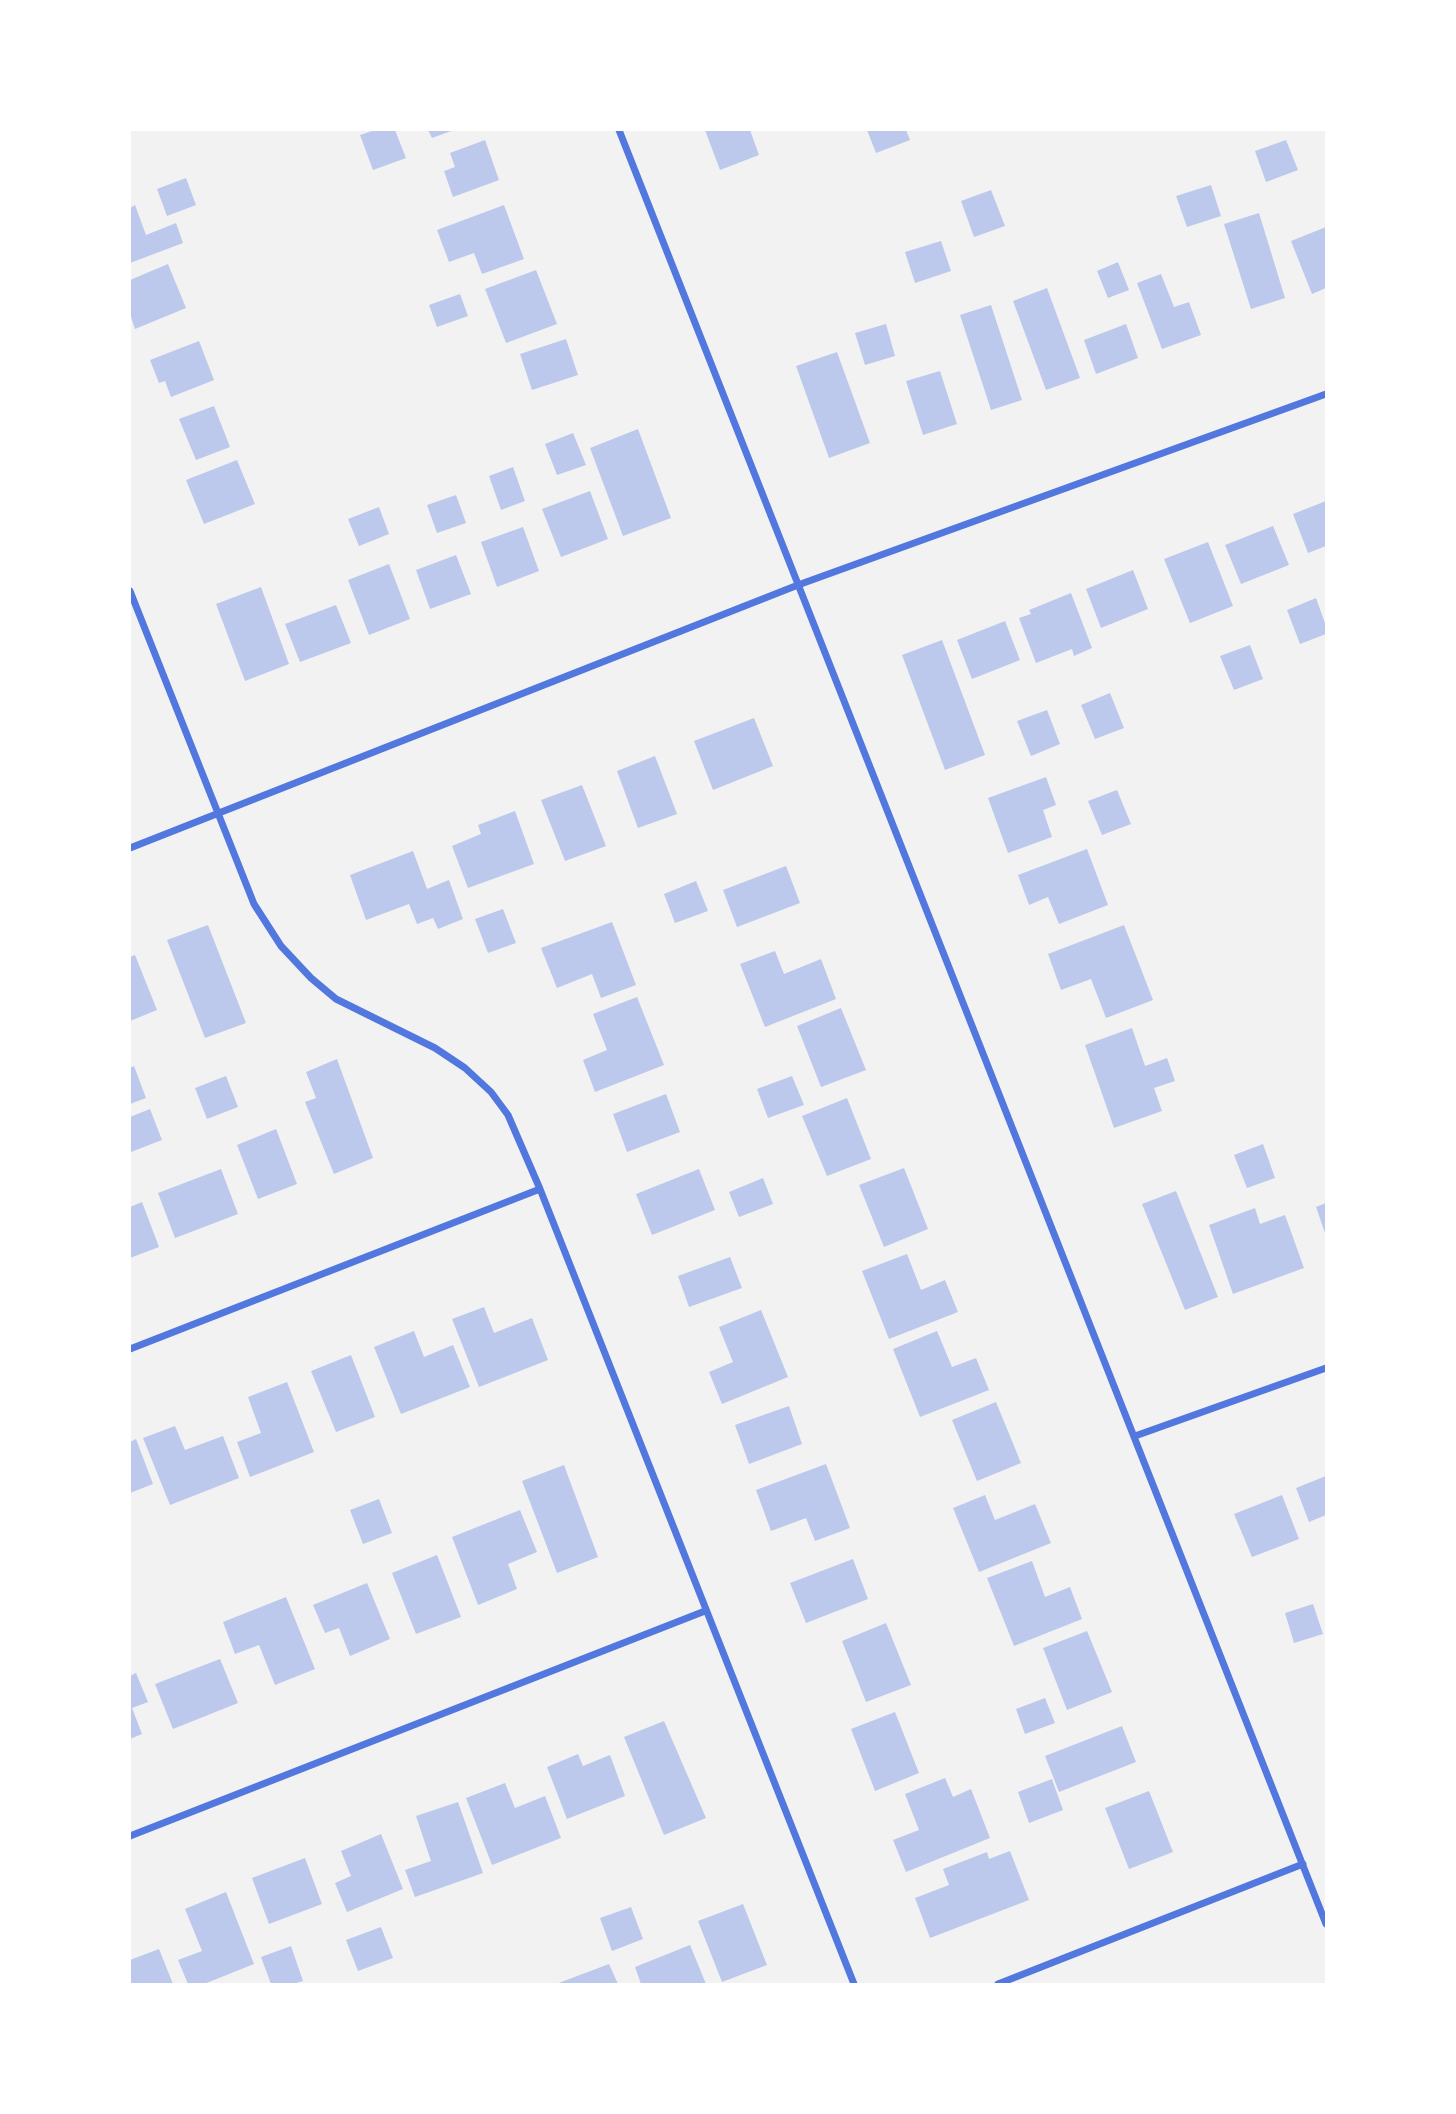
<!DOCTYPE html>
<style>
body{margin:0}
#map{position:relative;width:1456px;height:2114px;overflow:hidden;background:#f2f2f2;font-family:"Asap Condensed",sans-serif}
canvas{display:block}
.frame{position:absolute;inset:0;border:131px solid #fff;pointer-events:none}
</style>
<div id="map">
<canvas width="1456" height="2114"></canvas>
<div class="frame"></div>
</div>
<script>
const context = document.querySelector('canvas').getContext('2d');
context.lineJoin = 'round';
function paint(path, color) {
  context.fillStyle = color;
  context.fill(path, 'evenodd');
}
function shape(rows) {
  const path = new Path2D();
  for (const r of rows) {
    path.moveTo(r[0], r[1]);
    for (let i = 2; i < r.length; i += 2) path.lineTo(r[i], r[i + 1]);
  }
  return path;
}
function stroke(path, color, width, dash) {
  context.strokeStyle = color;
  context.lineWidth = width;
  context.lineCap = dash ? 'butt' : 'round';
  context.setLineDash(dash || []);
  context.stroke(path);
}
const building = shape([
 [375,130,395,130,406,158,373,170,360,135],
 [428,130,454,130,432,138],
 [705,130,750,130,759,155,720,170],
 [867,130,906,130,910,140,876,153],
 [485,140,499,180,453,197,444,171,455,167,450,153],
 [1286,140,1298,170,1266,182,1255,151],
 [186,178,196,205,167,216,157,189],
 [1211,185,1221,216,1187,227,1176,196],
 [991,190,1005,226,974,237,961,201],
 [135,205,146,235,176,223,183,243,130,263,130,208],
 [504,205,524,259,482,274,474,253,449,262,437,230],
 [1259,213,1285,298,1251,309,1224,224],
 [1326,227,1326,288,1312,294,1291,241],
 [941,241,951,271,915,283,905,252],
 [1118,262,1129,290,1108,298,1097,271],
 [168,264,186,308,135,329,130,314,130,280],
 [536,270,557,324,506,343,485,289],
 [1161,274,1174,307,1189,302,1201,335,1162,349,1137,283],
 [1047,288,1080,378,1046,390,1013,301],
 [460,294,468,316,437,327,429,305],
 [991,305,1022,400,991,410,960,315],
 [886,324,895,356,865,365,855,333],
 [1126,324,1138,358,1096,374,1084,340],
 [566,339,578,375,532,390,520,354],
 [199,341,214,380,171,397,165,381,159,383,150,360],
 [837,352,870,443,829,458,796,366],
 [940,371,957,424,923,435,906,381],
 [214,406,230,447,196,460,179,419],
 [638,429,671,518,623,536,590,448],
 [573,433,586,465,557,475,545,444],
 [237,460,255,504,204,524,186,480],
 [513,467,525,501,501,510,489,476],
 [590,491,608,539,561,557,542,509],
 [456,495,466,523,437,533,427,505],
 [1326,501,1326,546,1308,553,1293,514],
 [379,507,389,534,359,546,348,519],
 [1273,526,1289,565,1241,584,1225,545],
 [523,527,539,571,497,587,481,542],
 [1208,542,1233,606,1190,623,1164,559],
 [456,555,471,594,430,609,416,570],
 [389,564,410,619,369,635,348,580],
 [1133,570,1148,609,1101,628,1086,589],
 [261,587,289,664,245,681,216,604],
 [1071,593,1092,648,1074,656,1072,649,1036,663,1019,618,1031,614,1029,610],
 [1316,598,1326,626,1326,634,1300,644,1287,610],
 [336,605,351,643,300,662,285,624],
 [1005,621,1020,660,972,679,957,640],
 [942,640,985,755,945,770,902,655],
 [1250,645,1263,679,1234,690,1220,656],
 [1110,693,1124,728,1095,739,1081,705],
 [1047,710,1060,744,1031,756,1017,721],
 [754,718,773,766,713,790,694,741],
 [655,756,677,814,638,828,617,771],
 [1046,777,1056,805,1043,810,1052,837,1008,853,988,798],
 [582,785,606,846,565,861,541,800],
 [1117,790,1131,824,1102,835,1088,801],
 [515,811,534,864,468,888,452,846,481,834,478,825],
 [1087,849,1108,905,1059,924,1048,897,1029,905,1018,875],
 [413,851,427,889,449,880,463,919,438,929,433,918,417,924,409,904,366,920,350,875],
 [786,866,800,903,737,927,723,890],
 [696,881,708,911,675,923,664,894],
 [503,909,516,943,488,953,475,919],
 [612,922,636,985,601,998,592,974,557,988,541,948],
 [208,925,246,1023,205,1038,167,940],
 [1124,925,1153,1000,1106,1018,1091,979,1061,990,1048,954],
 [775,951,784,974,821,959,836,999,765,1027,740,964],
 [135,955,157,1010,130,1021,130,957],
 [637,997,664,1065,595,1092,583,1060,607,1050,593,1014],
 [841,1008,866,1070,821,1087,797,1026],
 [1132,1028,1145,1066,1167,1058,1175,1081,1154,1088,1162,1111,1114,1128,1085,1045],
 [337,1059,373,1158,334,1174,305,1102,316,1098,306,1072],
 [134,1066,146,1098,130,1104,130,1068],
 [226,1076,238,1107,207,1119,195,1088],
 [792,1076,804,1105,768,1118,757,1089],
 [666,1094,680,1132,627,1152,613,1114],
 [847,1098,871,1159,827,1176,802,1116],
 [150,1109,162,1140,131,1152,130,1117],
 [276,1129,297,1184,258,1199,237,1145],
 [1263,1144,1275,1178,1247,1188,1234,1155],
 [904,1168,928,1229,884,1247,859,1185],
 [221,1169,238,1214,175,1238,158,1193],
 [699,1169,715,1210,652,1235,636,1194],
 [763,1178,773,1204,739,1217,729,1192],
 [1176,1191,1218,1297,1185,1310,1142,1204],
 [142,1202,159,1247,130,1258,130,1207],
 [1326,1203,1326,1236,1316,1207],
 [1255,1208,1260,1224,1285,1215,1304,1268,1233,1294,1209,1225],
 [907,1254,921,1290,945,1280,958,1312,889,1339,862,1271],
 [730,1257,742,1288,689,1307,678,1276],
 [484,1307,494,1333,532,1318,548,1360,479,1387,452,1319],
 [761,1310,788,1377,722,1404,709,1372,733,1362,719,1327],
 [414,1331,424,1357,453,1345,470,1387,401,1414,374,1347],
 [937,1331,952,1367,976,1358,989,1390,920,1417,893,1349],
 [351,1355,375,1417,336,1432,311,1371],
 [287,1382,314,1452,250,1477,237,1442,261,1433,248,1397],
 [996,1402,1021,1463,977,1481,952,1420],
 [789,1406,802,1444,749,1464,735,1425],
 [175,1426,185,1450,223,1436,239,1478,170,1505,143,1438],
 [136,1439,153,1484,130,1493,130,1442],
 [826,1464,850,1528,815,1541,806,1518,771,1531,756,1490],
 [564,1465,598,1557,557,1573,522,1481],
 [1326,1476,1326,1515,1309,1522,1296,1488],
 [985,1495,995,1520,1035,1504,1051,1543,979,1572,953,1508],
 [1282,1495,1299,1539,1252,1557,1234,1514],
 [379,1499,392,1533,363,1544,350,1510],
 [520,1510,537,1552,508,1564,517,1589,478,1605,452,1537],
 [437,1555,461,1617,416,1634,392,1573],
 [853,1559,868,1599,806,1623,790,1583],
 [1032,1561,1045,1597,1070,1587,1082,1619,1014,1646,987,1578],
 [367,1583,390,1639,350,1656,339,1628,325,1633,313,1605],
 [286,1597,315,1669,275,1685,259,1645,235,1654,223,1622],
 [1313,1604,1323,1634,1294,1643,1285,1613],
 [886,1623,911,1685,866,1702,842,1641],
 [1087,1631,1112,1692,1067,1710,1043,1648],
 [220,1659,238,1703,173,1729,155,1684],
 [136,1673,148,1702,132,1708,142,1734,130,1739,130,1676],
 [1045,1698,1055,1723,1025,1734,1016,1709],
 [895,1712,919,1773,875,1791,851,1729],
 [664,1721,706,1818,664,1835,624,1737],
 [1122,1726,1136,1762,1059,1792,1045,1756],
 [578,1754,583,1766,610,1755,625,1796,567,1819,547,1767],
 [945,1778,953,1797,971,1789,990,1838,906,1872,893,1840,919,1830,905,1794],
 [1052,1779,1063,1810,1029,1823,1018,1792],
 [505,1783,515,1808,545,1796,561,1838,492,1865,466,1798],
 [1149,1791,1173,1852,1129,1869,1105,1808],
 [458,1802,483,1873,415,1897,405,1870,431,1861,416,1816],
 [381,1834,403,1889,347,1912,335,1883,351,1876,341,1851],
 [1010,1851,1029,1900,930,1938,915,1898,949,1885,943,1869,987,1852,989,1859],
 [305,1858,322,1904,269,1924,252,1878],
 [226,1892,254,1964,204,1984,188,1984,178,1960,202,1951,185,1909],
 [743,1904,767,1965,722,1982,698,1921],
 [631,1907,643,1939,612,1951,600,1918],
 [381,1927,393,1958,358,1971,346,1940],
 [690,1945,706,1984,641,1984,635,1967],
 [291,1946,303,1981,293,1984,271,1984,261,1957],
 [159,1949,173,1984,130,1984,130,1960],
 [609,1964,618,1984,556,1984]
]);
const minor = shape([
 [619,130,1326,1924],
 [130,591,254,904,281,946,311,978,336,999,435,1048,465,1068,491,1092,508,1115,540,1189,854,1984],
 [130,848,798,585,1326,394],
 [130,1349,540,1189],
 [1135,1436,1326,1368],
 [130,1836,705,1611],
 [998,1984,1303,1864]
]);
paint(building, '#bdc9ec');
stroke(minor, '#5277de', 7);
</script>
